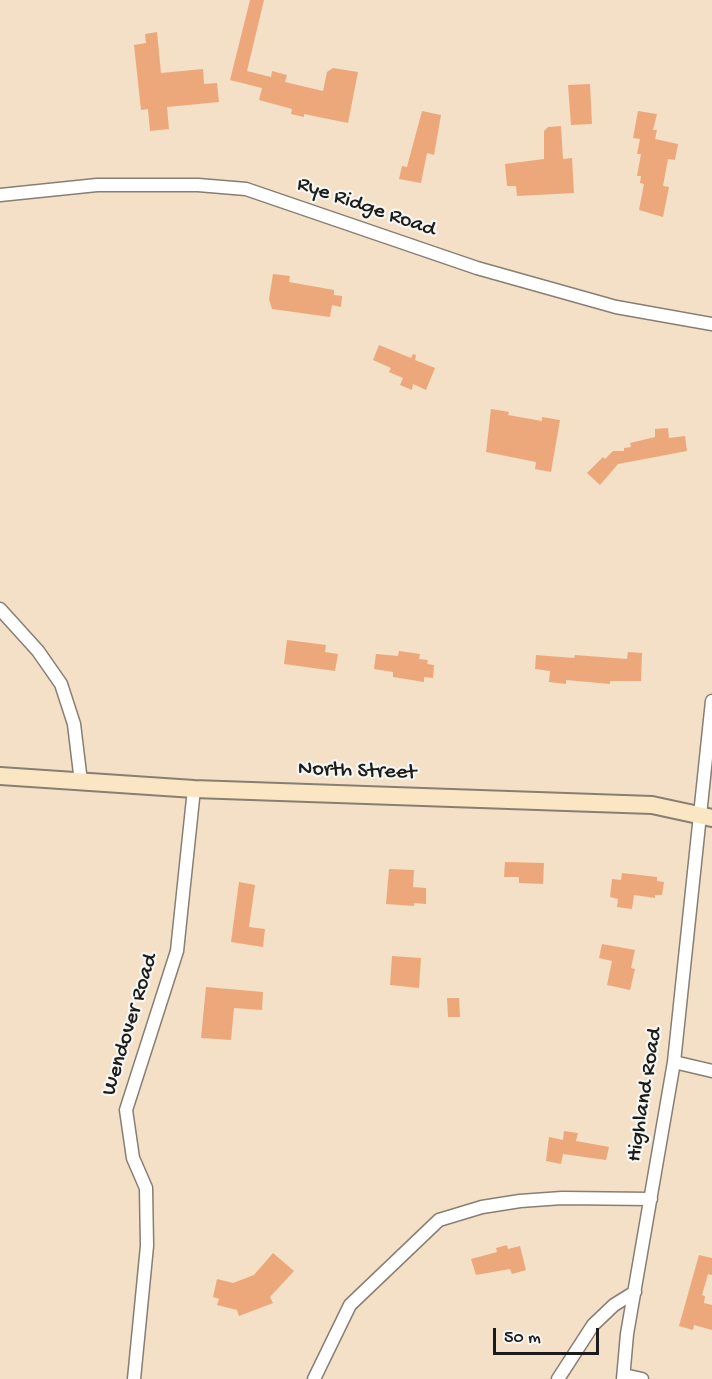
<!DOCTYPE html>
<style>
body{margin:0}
#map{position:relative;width:712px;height:1379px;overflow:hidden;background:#f3e0c7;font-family:"Gochi Hand",sans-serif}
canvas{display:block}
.scale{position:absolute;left:493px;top:1328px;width:106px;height:27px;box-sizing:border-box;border:3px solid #1c1c1c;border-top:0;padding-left:8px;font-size:18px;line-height:21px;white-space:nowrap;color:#1c1c1c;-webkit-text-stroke:4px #f6f6f2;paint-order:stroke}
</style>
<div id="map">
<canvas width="712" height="1379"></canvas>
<div class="scale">50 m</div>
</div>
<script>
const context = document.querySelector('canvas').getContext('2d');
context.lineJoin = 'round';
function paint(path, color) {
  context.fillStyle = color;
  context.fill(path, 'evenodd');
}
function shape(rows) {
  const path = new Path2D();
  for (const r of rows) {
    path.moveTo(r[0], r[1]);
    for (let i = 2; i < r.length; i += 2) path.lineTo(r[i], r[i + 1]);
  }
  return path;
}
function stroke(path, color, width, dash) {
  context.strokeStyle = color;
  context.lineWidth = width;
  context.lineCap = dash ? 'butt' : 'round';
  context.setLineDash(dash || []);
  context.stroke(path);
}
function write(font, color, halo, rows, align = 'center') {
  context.font = font + ' "Gochi Hand",sans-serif';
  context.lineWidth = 4.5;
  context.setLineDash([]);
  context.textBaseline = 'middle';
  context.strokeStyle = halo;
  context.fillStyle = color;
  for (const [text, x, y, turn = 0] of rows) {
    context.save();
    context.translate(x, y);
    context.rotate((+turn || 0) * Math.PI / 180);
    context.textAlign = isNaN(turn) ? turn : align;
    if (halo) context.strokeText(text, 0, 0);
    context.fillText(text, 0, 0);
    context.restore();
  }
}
const building = shape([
 [250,0,264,0,247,71,271,77,272,71,287,75,285,82,323,91,327,72,333,68,358,72,348,123,304,114,304,117,291,114,292,109,259,100,262,88,230,80],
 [157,32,161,73,203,69,204,84,217,83,219,102,167,107,169,129,150,131,148,109,141,110,134,45,146,43,145,34],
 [590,84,592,124,571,125,568,85],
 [422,111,441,115,434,155,427,153,421,183,399,179,402,166,407,167],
 [638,111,657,114,653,130,657,130,655,139,678,144,675,160,668,159,663,186,669,187,663,217,639,210,644,184,640,183,641,176,637,176,641,154,637,154,640,139,633,138],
 [561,126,563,159,572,158,574,193,517,196,516,186,507,186,505,164,544,159,544,131,548,127],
 [273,274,290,276,289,282,334,290,334,295,342,296,341,307,332,305,330,317,272,309,269,299],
 [379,345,411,358,413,354,416,355,415,360,435,368,426,390,413,384,412,390,400,385,403,378,389,372,391,368,373,360],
 [491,409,509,412,508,415,542,421,542,417,560,420,551,472,535,469,536,462,486,452],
 [668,428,669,438,685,436,687,451,618,464,600,485,587,473,603,457,605,459,613,451,624,451,624,448,631,447,630,443,655,437,655,429],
 [287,640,326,645,325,652,338,654,335,671,284,664],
 [399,651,420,654,419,659,428,660,427,664,434,665,433,678,424,677,424,682,393,677,393,672,374,669,376,654,398,656],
 [628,652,642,653,641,681,610,681,610,684,566,680,566,684,549,682,550,671,535,669,536,655,574,658,575,655,627,659],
 [505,862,544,863,543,884,519,883,519,877,504,877],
 [389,869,414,870,413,887,426,888,426,904,414,903,414,906,386,904],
 [622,873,657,877,657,881,664,882,662,895,655,895,655,898,634,895,632,909,617,907,618,899,610,897,612,879,621,880],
 [239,882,255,885,249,927,265,929,263,947,231,942],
 [602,944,635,950,631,968,635,969,630,990,607,985,612,961,599,958],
 [392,956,421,958,419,988,390,985],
 [206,987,263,992,262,1010,234,1008,231,1040,201,1038],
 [447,998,459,998,460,1017,448,1017],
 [564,1131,578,1133,576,1141,609,1147,606,1160,563,1154,561,1164,546,1161,549,1137,563,1140],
 [507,1245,508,1249,520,1246,526,1270,512,1274,510,1269,476,1275,471,1259,497,1252,496,1248],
 [273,1253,294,1271,270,1297,273,1303,239,1316,237,1310,217,1305,219,1299,213,1297,217,1279,233,1283,254,1275],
 [699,1255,712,1258,712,1275,708,1274,702,1295,705,1296,704,1303,712,1305,712,1330,694,1325,693,1330,679,1326]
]);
const minor = shape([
 [0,195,97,185,198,185,246,189,477,268,616,307,712,324],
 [0,609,38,651,61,684,74,724,81,782],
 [674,1062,712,1071],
 [624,1375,642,1379],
 [134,1379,147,1246,146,1188,133,1158,126,1110,177,951,194,789],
 [314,1379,350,1305,439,1220,482,1207,520,1201,562,1198,651,1199],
 [558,1379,593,1325,614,1305,635,1292],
 [623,1379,627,1334,674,1062,712,701]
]);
const secondary = shape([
 [0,776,194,789,652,805,712,818]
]);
const streetNames = [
 ["Rye Ridge Road",366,208,19],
 ["North Street",357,772,2],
 ["Wendover Road",131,1025,-73],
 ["Highland Road",646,1095,-81]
];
paint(building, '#eca87a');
stroke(minor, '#887e72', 15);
stroke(secondary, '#887e72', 20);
stroke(minor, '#fff', 12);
stroke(secondary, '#fbe6c4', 16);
write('22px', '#1c1c1c', '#f6f6f2', streetNames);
</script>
